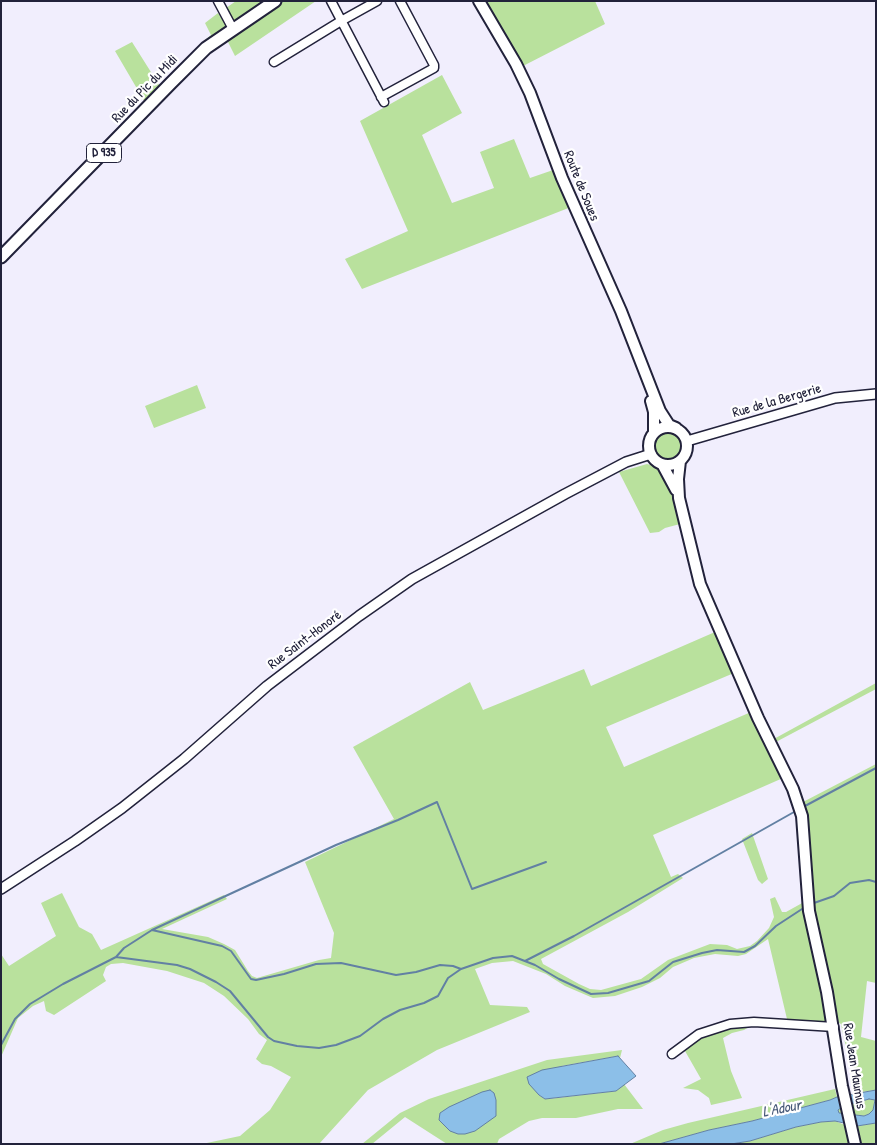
<!DOCTYPE html>
<meta charset="utf-8">
<style>
body{margin:0}
#map{position:relative;width:877px;height:1145px;overflow:hidden;background:#f1eefd;font-family:"Patrick Hand",sans-serif}
canvas{display:block}
.frame{position:absolute;inset:0;border:2px solid #22223b;pointer-events:none}
</style>
<div id="map">
<canvas width="877" height="1145"></canvas>
<div class="frame"></div>
</div>
<script>
const context = document.querySelector('canvas').getContext('2d');
context.lineJoin = 'round';
function paint(path, color) {
  context.fillStyle = color;
  context.fill(path, 'evenodd');
}
function shape(rows) {
  const path = new Path2D();
  for (const r of rows) {
    if (r.length === 3) {
      path.moveTo(r[0] + r[2], r[1]);
      path.arc(r[0], r[1], r[2], 0, 2 * Math.PI);
      continue;
    }
    path.moveTo(r[0], r[1]);
    for (let i = 2; i < r.length; i += 2) path.lineTo(r[i], r[i + 1]);
  }
  return path;
}
function stroke(path, color, width, dash) {
  context.strokeStyle = color;
  context.lineWidth = width;
  context.lineCap = dash ? 'butt' : 'round';
  context.setLineDash(dash || []);
  context.stroke(path);
}
function write(font, color, halo, rows, align = 'center') {
  context.font = font + ' "Patrick Hand",sans-serif';
  context.lineWidth = 4.5;
  context.setLineDash([]);
  context.textBaseline = 'middle';
  context.strokeStyle = halo;
  context.fillStyle = color;
  for (const [text, x, y, turn = 0] of rows) {
    context.save();
    context.translate(x, y);
    context.rotate((+turn || 0) * Math.PI / 180);
    context.textAlign = isNaN(turn) ? turn : align;
    if (halo) context.strokeText(text, 0, 0);
    context.fillText(text, 0, 0);
    context.restore();
  }
}
const green = shape([
 [236,1,267,1,235,23,231,21,226,8],
 [281,1,316,1,235,56,226,38],
 [486,1,595,1,605,24,523,66],
 [218,13,228,28,201,49,199,45,211,35,205,23],
 [132,42,161,88,146,104,115,51],
 [442,75,462,113,422,135,452,203,494,188,480,152,514,139,530,178,556,169,571,207,362,289,345,259,408,231,360,121],
 [197,385,206,408,154,428,145,406],
 [668,446,13],
 [647,464,660,468,670,487,680,524,665,528,659,532,650,533,619,472],
 [715,632,734,673,606,727,624,767,751,712,783,778,653,835,671,877,678,874,683,878,628,912,541,959,543,964,579,984,590,989,601,990,641,979,668,960,710,944,727,945,737,949,750,946,757,941,769,928,774,917,770,899,775,897,782,912,786,912,804,902,830,1023,787,1019,768,939,746,954,738,956,715,954,694,958,673,967,660,978,642,987,615,996,593,998,565,986,546,974,513,961,492,963,475,969,490,1005,527,1007,530,1012,437,1050,368,1090,319,1144,202,1144,240,1136,270,1110,291,1077,271,1066,262,1064,256,1059,267,1040,259,1034,248,1019,224,996,204,983,167,971,123,963,111,964,106,967,103,975,106,981,54,1015,46,1011,44,1001,33,1006,18,1018,1,1057,1,954,9,966,56,936,41,903,62,893,79,927,92,934,101,950,224,895,227,899,162,929,208,937,224,944,235,950,248,971,252,976,257,978,319,960,331,958,334,933,305,862,394,819,353,747,470,682,483,710,584,669,591,686],
 [876,683,876,689,774,743,772,740],
 [876,764,876,983,867,981,861,1037,876,1041,876,1090,855,1093,854,1086,857,1083,844,1039,841,1024,836,1021,816,937,805,810,803,802],
 [752,833,768,879,762,884,758,880,742,839],
 [750,1020,749,1027,744,1030,732,1033,723,1038,731,1071,742,1098,711,1105,709,1098,698,1090,683,1088,701,1079,681,1044],
 [622,1050,620,1058,618,1056,612,1057,562,1066,539,1095,545,1099,557,1098,616,1091,624,1084,643,1109,618,1109,576,1118,542,1118,529,1121,499,1139,497,1144,447,1144,405,1117,372,1144,362,1144,400,1113,429,1099,547,1060],
 [835,1089,837,1097,830,1100,752,1121,709,1130,659,1144,630,1144,663,1130,688,1123],
 [869,1099,875,1100,873,1110,869,1114,864,1116,839,1113,838,1110,842,1107],
 [835,1121,845,1125,851,1144,731,1144,750,1141,796,1127,821,1122],
 [876,1123,876,1144,861,1144,857,1126]
]);
const water = shape([
 [618,1056,636,1076,616,1091,545,1099,539,1095,529,1084,527,1077,542,1070,618,1056],
 [490,1090,494,1093,496,1100,496,1116,475,1131,465,1134,458,1134,450,1131,439,1120,440,1113,449,1107,482,1092,490,1090],
 [876,1090,876,1123,857,1126,835,1121,821,1122,796,1127,750,1141,731,1144,659,1144,709,1130,752,1121,830,1100,837,1097,876,1090],
 [869,1099,875,1100,873,1110,869,1114,864,1116,839,1113,838,1110,842,1107,869,1099]
]);
const stream = shape([
 [805,806,876,768],
 [814,903,834,896,850,883,869,880,876,882],
 [152,930,336,845,398,820,437,802,472,889,546,862],
 [116,957,124,948,152,930,222,946,231,951,251,979,256,980,284,974,316,964,341,963,396,975,416,972,440,965,453,966,461,969],
 [525,961,574,936,794,812],
 [1,1045,15,1019,30,1004,63,984,116,957,177,965,190,969,216,982,230,991,268,1037,274,1041,297,1046,319,1048,336,1045,360,1036,383,1019,400,1010,424,1003,438,996,448,978,461,969,493,958,512,956,535,965,559,979,591,994,608,993,649,981,673,962,702,953,717,950,744,952,755,946,776,926,802,909]
]);
const minor = shape([
 [218,1,233,29],
 [331,1,384,102],
 [274,62,341,21,377,1],
 [381,97,434,68,434,65,400,1],
 [672,1054,699,1034,730,1024,754,1022,834,1027]
]);
const tertiary = shape([
 [687,441,835,398,876,394],
 [1,889,75,841,122,808,184,759,267,686,359,616,412,579,565,494,626,462,651,454]
]);
const secondary = shape([
 [479,1,516,64,530,93,562,178,621,311,660,411,669,425,676,428],
 [651,401,654,412,654,433],
 [668,446,19],
 [680,461,678,479,679,498,700,584,758,718,793,789,802,816,809,911,827,992,842,1086,855,1144],
 [662,464,676,490]
]);
const primary = shape([
 [1,257,171,83,206,48,275,1]
]);
const shields = [
 [104,153,35]
];
const shieldNames = [
 ["D 935",104,153]
];
const streetNames = [
 ["Rue du Pic du Midi",145,89,-46],
 ["Route de Soues",581,186,68],
 ["Rue de la Bergerie",777,401,-16],
 ["Rue Saint-Honoré",305,640,-37],
 ["Rue Jean Maumus",854,1066,81]
];
const waterNames = [
 ["L'Adour",782,1109,-11]
];
paint(green, '#b9e19d');
paint(water, '#8cbfe8');
stroke(water, '#6280a3', 1);
stroke(stream, '#6280a3', 2);
stroke(minor, '#22223b', 11);
stroke(tertiary, '#22223b', 12);
stroke(secondary, '#22223b', 14);
stroke(primary, '#22223b', 15);
stroke(minor, '#fff', 8);
stroke(tertiary, '#fff', 9);
stroke(secondary, '#fff', 10);
stroke(primary, '#fff', 11);
for (const [x, y, w] of shields) {
  const box = new Path2D();
  box.roundRect(x - w / 2, y - 9.5, w, 19, 4);
  context.fillStyle = '#fff';
  context.fill(box);
  stroke(box, '#22223b', 1);
}
write('bold 12px', '#22223b', null, shieldNames);
write('14px', '#22223b', '#fff', streetNames);
write('italic 15px', '#475978', '#fff', waterNames);
</script>
